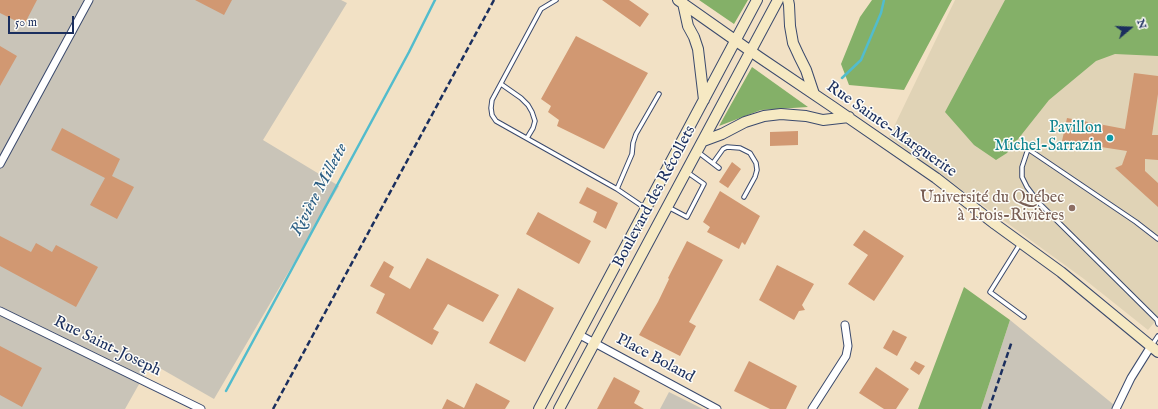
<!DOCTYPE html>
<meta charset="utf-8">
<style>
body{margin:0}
#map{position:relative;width:1158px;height:409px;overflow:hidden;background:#f2e1c5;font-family:"IM FELL English",serif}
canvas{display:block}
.north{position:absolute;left:1110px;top:8px;width:40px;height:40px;-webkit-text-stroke:3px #fdfcf7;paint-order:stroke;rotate:71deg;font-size:11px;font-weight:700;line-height:16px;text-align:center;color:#1b2f5e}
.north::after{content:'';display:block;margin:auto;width:14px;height:18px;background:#1b2f5e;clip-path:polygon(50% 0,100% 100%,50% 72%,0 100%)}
.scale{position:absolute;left:8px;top:16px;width:66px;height:18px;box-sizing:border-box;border:2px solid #1b2f5e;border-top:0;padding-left:5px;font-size:12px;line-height:14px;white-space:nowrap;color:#1b2f5e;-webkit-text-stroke:3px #fdfcf7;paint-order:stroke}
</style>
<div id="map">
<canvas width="1158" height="409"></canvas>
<div class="north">N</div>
<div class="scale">50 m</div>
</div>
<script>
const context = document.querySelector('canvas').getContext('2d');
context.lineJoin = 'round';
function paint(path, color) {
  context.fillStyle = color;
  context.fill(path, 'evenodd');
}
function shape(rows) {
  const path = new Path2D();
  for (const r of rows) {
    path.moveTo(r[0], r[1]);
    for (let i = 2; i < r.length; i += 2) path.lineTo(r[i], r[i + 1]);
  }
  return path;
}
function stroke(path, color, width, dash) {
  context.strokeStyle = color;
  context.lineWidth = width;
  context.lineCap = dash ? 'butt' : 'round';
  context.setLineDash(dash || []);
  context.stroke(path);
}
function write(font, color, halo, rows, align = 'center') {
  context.font = font + ' "IM FELL English",serif';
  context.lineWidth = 3;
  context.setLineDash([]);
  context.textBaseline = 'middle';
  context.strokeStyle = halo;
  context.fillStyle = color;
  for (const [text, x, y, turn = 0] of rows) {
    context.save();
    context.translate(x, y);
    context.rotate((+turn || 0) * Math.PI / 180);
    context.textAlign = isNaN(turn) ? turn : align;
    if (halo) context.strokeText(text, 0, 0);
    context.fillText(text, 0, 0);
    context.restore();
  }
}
const built = shape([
 [955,0,1158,0,1158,318,1148,330,1084,279,889,137]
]);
const industrial = shape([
 [0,0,341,0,347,3,263,140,339,186,214,399,151,363,125,409,0,409],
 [1010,320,1119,409,981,409],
 [669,392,703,409,660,409]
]);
const forest = shape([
 [699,0,748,0,734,24],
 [872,0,952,0,904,90,849,85,841,64,860,17],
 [1005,0,1158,0,1158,56,1115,54,1096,61,1049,100,1007,153,996,160,974,145,945,112],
 [752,67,808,107,761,110,719,126],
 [964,287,1010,320,981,409,918,409]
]);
const stream = shape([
 [842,78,861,60,881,13,884,0],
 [226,391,409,52,435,0]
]);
const building = shape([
 [0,0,37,0,24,25,0,13],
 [195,0,232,0,224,15],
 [602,0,629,0,649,14,640,27],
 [576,36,648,73,604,149,557,126,559,120,548,112,551,106,541,99],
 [0,46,17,56,0,86],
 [1134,73,1158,76,1158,94,1152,135,1158,135,1158,160,1145,159,1145,171,1158,183,1158,207,1115,168,1122,165,1127,151,1062,141,1067,118,1125,129],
 [62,128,120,159,112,176,134,187,117,219,90,205,105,178,51,150],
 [798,131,798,145,770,146,770,132],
 [732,162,741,169,728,188,719,182],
 [587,187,618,203,606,229,593,222,597,212,579,203],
 [720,191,760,216,745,245,742,242,739,249,707,232,710,227,703,222],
 [538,212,591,241,579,264,526,234],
 [864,230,904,256,874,301,848,284,868,255,853,245],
 [0,236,31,252,36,243,52,252,56,245,98,267,76,307,0,266],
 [687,241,723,260,689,322,696,326,680,356,639,335,658,302,669,279,668,278],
 [427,258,499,295,483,322,448,304,433,329,439,332,432,345,376,313,385,294,370,286,384,261,394,267,389,277,410,289],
 [777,265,814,284,802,305,805,310,799,311,794,320,759,300],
 [518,288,554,308,525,362,489,343],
 [893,330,907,337,897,356,883,348],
 [0,346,42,368,22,407,0,395],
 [749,361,797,386,786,409,770,409,734,391],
 [915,361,925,366,919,375,910,369],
 [876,367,909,389,896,409,884,409,859,393],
 [614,377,640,391,634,403,644,409,597,409],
 [476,383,510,401,505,409,442,409,447,399,464,408]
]);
const lane = shape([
 [556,0,541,9,492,100,491,108,492,115,496,121,617,189,645,208],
 [501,84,521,98,528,105,532,112,535,121,533,128,527,138],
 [698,152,719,168],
 [713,163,723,149,727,147,740,148,750,153,756,163,757,170,755,177,744,197],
 [617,189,632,154,633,143,636,134,659,94],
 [668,207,687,217,704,184,687,172],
 [1158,239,1136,222,1028,149,1022,167,1022,177,1027,187,1039,203,1157,320,1158,324],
 [1020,244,990,292,1024,317],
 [1152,345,1158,336]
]);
const street = shape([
 [0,164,89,0],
 [0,311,201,409],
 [578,334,717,409],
 [812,409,846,356,848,346,845,325],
 [1116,409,1131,378,1151,346]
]);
const secondary = shape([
 [678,0,759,57,833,107,936,178,995,224,1061,272,1158,352],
 [788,0,789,5,790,26,793,43,799,56,806,70,814,94],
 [683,3,688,26,694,37,698,49,704,100],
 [703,141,722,134,745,122,764,116,781,114,793,115,806,116,823,120,849,117],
 [539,409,757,0],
 [559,409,778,0]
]);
const rail = shape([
 [273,409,494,0],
 [989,409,1012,341]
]);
const markers = [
 [1110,138,4,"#0f9aa8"],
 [1072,208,4,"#8d6e63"]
];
const cultureNames = [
 ["Pavillon",1102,129],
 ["Michel-Sarrazin",1102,147]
];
const streetNames = [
 ["Rue Sainte-Marguerite",891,130,35],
 ["Boulevard des Récollets",655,197,-62],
 ["Rue Saint-Joseph",107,347,26],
 ["Place Boland",655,359,28]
];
const educationNames = [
 ["Université du Québec",1064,199],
 ["à Trois-Rivières",1064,217]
];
const waterNames = [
 ["Rivière Millette",320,190,-62]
];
paint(built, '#e0d3b6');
paint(industrial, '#c9c4b8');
paint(forest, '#84b068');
stroke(stream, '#52bccd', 2.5);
paint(building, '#d19872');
stroke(lane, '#3b4a6d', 5.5);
stroke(street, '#3b4a6d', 9);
stroke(secondary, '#3b4a6d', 12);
stroke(lane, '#fff', 3.5);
stroke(street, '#fff', 7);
stroke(secondary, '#f6e9c3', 10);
stroke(rail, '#1b2f5e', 2.5, [6, 3]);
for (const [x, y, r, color] of markers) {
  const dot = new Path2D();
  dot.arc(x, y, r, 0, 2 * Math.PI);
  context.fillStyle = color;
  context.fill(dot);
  stroke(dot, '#fdfcf7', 1.5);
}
write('16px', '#0d838f', '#fdfcf7', cultureNames, 'right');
write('16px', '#1b2f5e', '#fdfcf7', streetNames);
write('16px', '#785e54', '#fdfcf7', educationNames, 'right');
write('italic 17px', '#2e6085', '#fdfcf7', waterNames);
</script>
